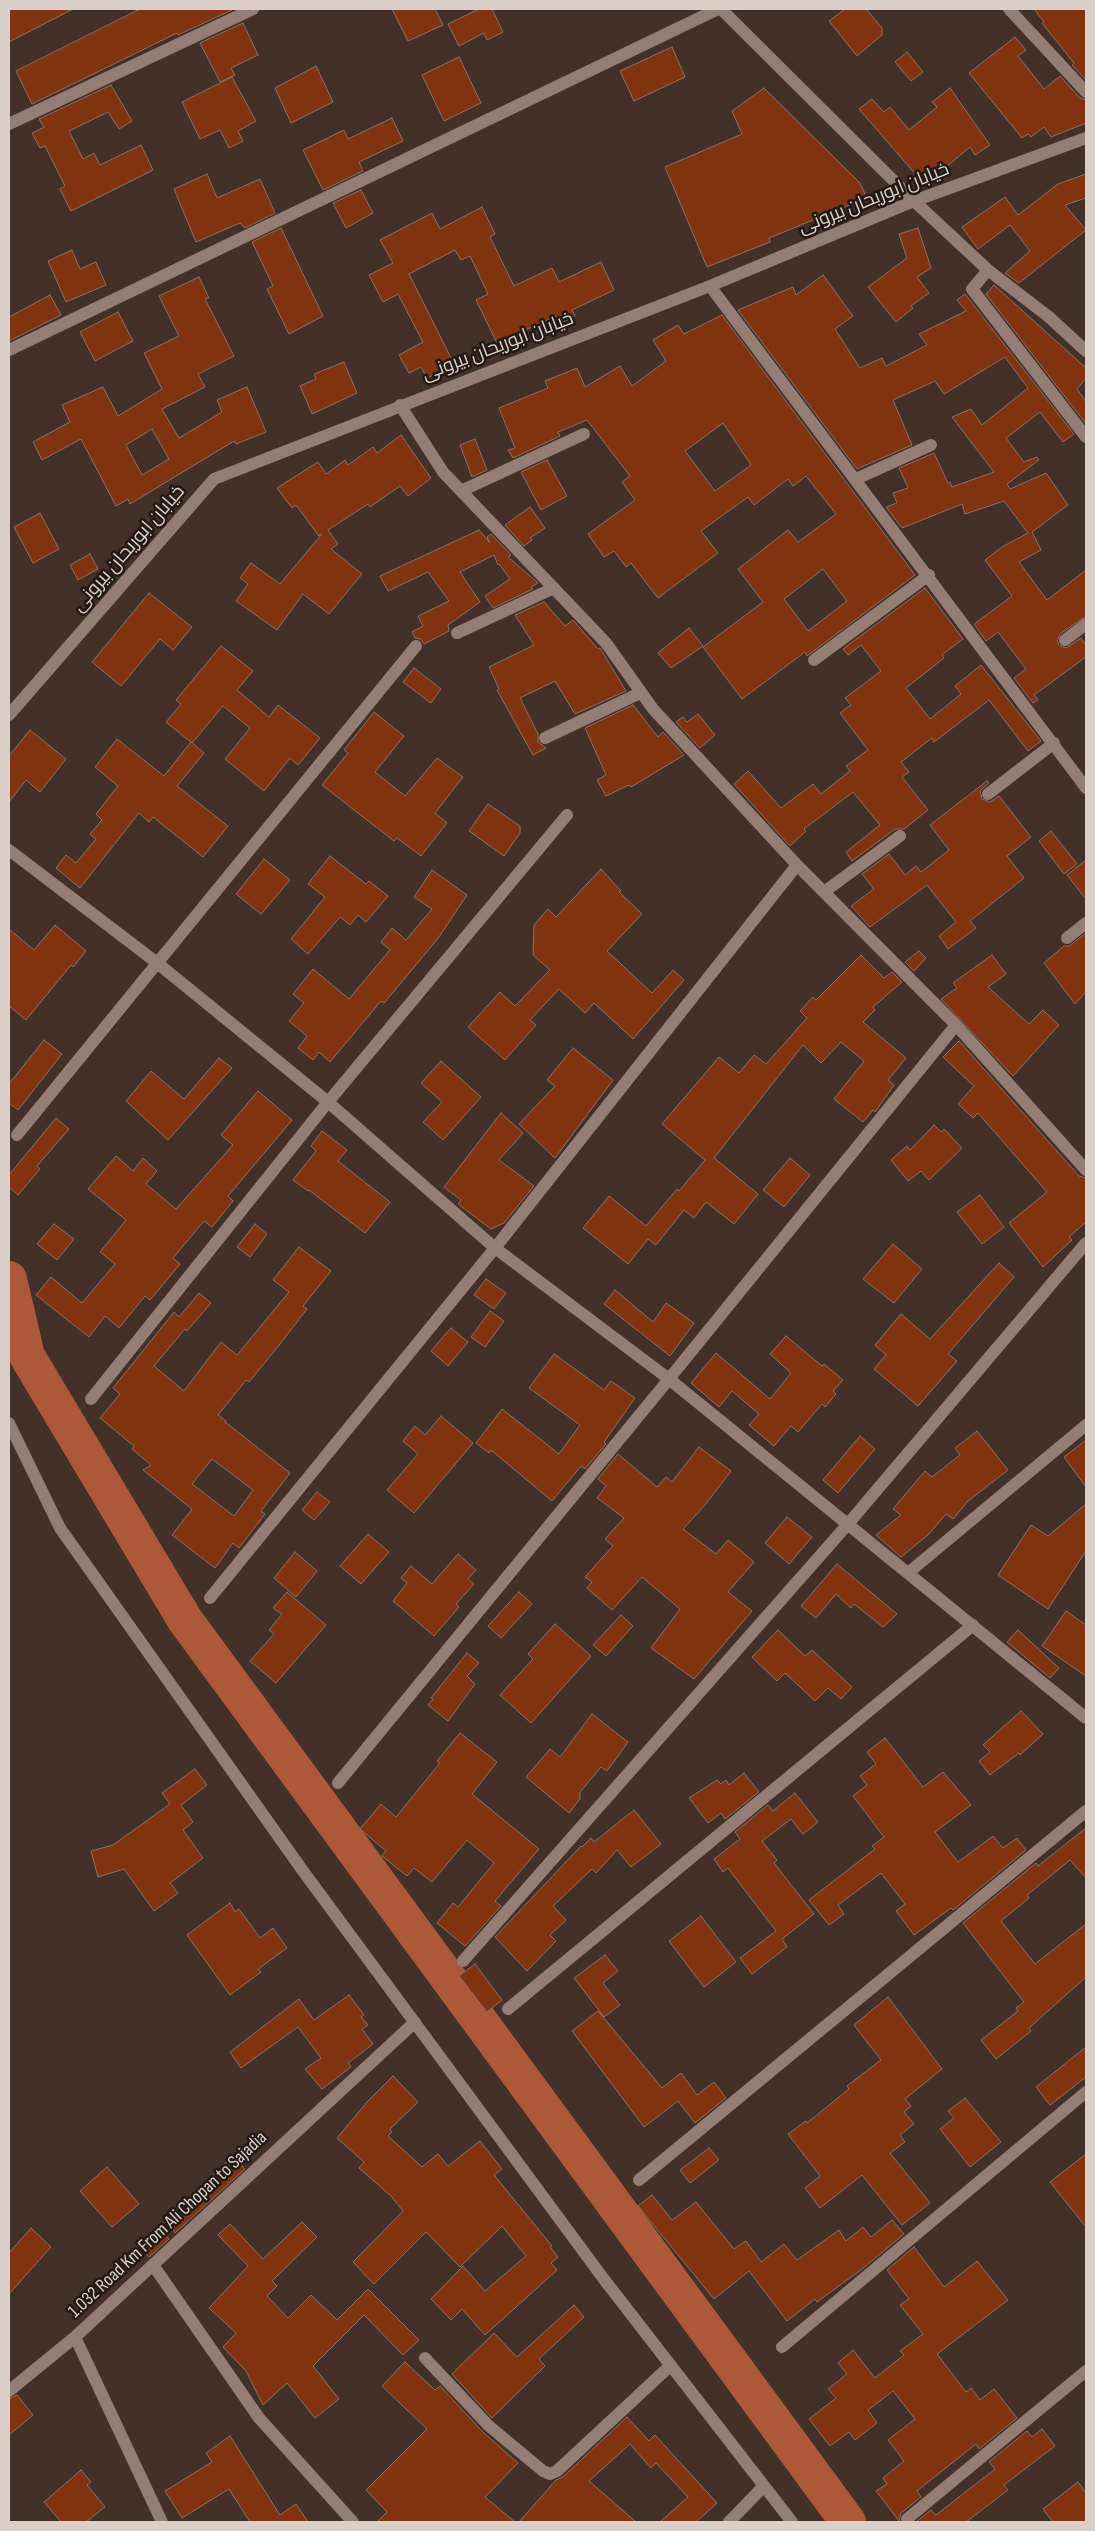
<!DOCTYPE html>
<meta charset="utf-8">
<style>
body{margin:0}
#map{position:relative;width:1095px;height:2531px;overflow:hidden;background:#433029;font-family:"Sofia Sans Condensed",sans-serif}
canvas{display:block}
.frame{position:absolute;inset:0;border:10px solid #dbcfca;pointer-events:none}
</style>
<div id="map">
<canvas width="1095" height="2531"></canvas>
<div class="frame"></div>
</div>
<script>
const context = document.querySelector('canvas').getContext('2d');
context.lineJoin = 'round';
function shape(rows) {
  const path = new Path2D();
  for (const r of rows) {
    path.moveTo(r[0], r[1]);
    for (let i = 2; i < r.length; i += 2) path.lineTo(r[i], r[i + 1]);
  }
  return path;
}
function stroke(path, color, width, dash) {
  context.strokeStyle = color;
  context.lineWidth = width;
  context.lineCap = dash ? 'butt' : 'round';
  context.setLineDash(dash || []);
  context.stroke(path);
}
function paint(path, color) {
  context.fillStyle = color;
  context.fill(path, 'evenodd');
}
function write(font, color, halo, rows, align = 'center') {
  context.font = font + ' "Sofia Sans Condensed",Cairo,sans-serif';
  context.lineWidth = 5;
  context.setLineDash([]);
  context.textBaseline = 'middle';
  context.strokeStyle = halo;
  context.fillStyle = color;
  for (const [text, x, y, turn = 0] of rows) {
    context.save();
    context.translate(x, y);
    context.rotate((+turn || 0) * Math.PI / 180);
    context.textAlign = isNaN(turn) ? turn : align;
    if (halo) context.strokeText(text, 0, 0);
    context.fillText(text, 0, 0);
    context.restore();
  }
}
const river = shape([
 [9,1279,27,1356,185,1620,848,2522]
]);
const building = shape([
 [9,9,73,9,9,42,9,9],
 [140,9,234,9,178,35,177,33,32,104,16,71,140,9],
 [392,9,435,9,443,25,408,41,392,9],
 [479,9,492,9,503,32,487,40,484,33,459,46,448,24,479,9],
 [845,9,866,9,882,28,882,35,857,56,829,21,845,9],
 [1034,9,1086,9,1086,80,1072,65,1074,63,1042,23,1044,22,1034,9],
 [243,23,258,55,231,68,235,75,220,82,200,43,243,23],
 [1015,37,1026,50,1018,56,1044,89,1060,76,1080,98,1086,100,1086,123,1051,137,1044,127,1031,137,1028,134,1022,138,969,73,1015,37],
 [672,47,685,77,634,101,620,71,672,47],
 [907,52,923,72,911,81,895,62,907,52],
 [459,57,481,103,444,121,422,75,459,57],
 [316,66,333,102,291,123,275,88,316,66],
 [232,77,256,121,238,131,243,141,229,148,220,130,200,139,182,102,232,77],
 [111,85,132,121,119,129,108,112,69,131,83,159,94,153,100,165,141,145,153,170,71,211,60,189,65,186,45,146,40,148,32,133,44,127,39,119,111,85],
 [764,88,860,183,867,198,769,238,770,242,707,267,665,167,742,134,732,111,764,88],
 [950,88,990,145,975,155,970,147,945,168,917,176,859,109,872,99,884,112,890,107,909,130,937,107,932,102,950,88],
 [392,118,403,141,359,162,363,171,323,190,303,150,344,130,348,139,392,118],
 [207,174,217,198,260,179,275,213,245,228,240,223,196,242,174,189,207,174],
 [1086,174,1086,198,1065,205,1086,230,1019,283,1005,273,1030,251,1010,225,978,249,962,227,1005,197,1018,215,1058,184,1086,174],
 [361,190,373,213,346,228,333,203,361,190],
 [482,207,495,234,490,237,514,286,552,268,559,282,601,262,614,290,572,310,575,316,559,324,556,316,497,343,476,300,488,294,470,256,461,260,455,250,409,274,454,364,427,378,421,367,409,373,399,355,423,342,398,294,383,302,369,275,393,263,380,240,432,213,440,229,482,207],
 [281,228,323,316,289,334,267,289,273,286,252,242,281,228],
 [918,228,931,268,917,277,929,293,911,306,913,308,896,322,868,287,907,258,899,234,918,228],
 [72,250,80,269,96,262,106,285,66,302,48,261,72,250],
 [823,275,853,316,835,329,860,368,882,358,886,366,927,345,919,334,966,311,957,300,965,294,1074,434,1063,442,1040,412,1006,438,1024,462,1037,457,1039,460,1007,484,1010,489,1046,473,1068,505,1032,532,1041,550,1019,562,1047,600,1086,570,1086,616,1060,634,1057,641,1059,645,1066,648,1081,638,1086,645,1086,657,1034,695,1038,700,1033,703,1014,678,1026,669,998,632,986,641,974,624,1012,596,985,560,1002,547,1028,533,1004,501,965,514,962,504,902,528,886,507,897,503,893,493,908,488,899,468,934,453,948,483,950,482,952,487,994,472,952,417,971,409,982,425,1028,388,1005,357,944,394,935,381,893,400,912,445,857,469,738,310,793,287,796,295,823,275],
 [199,277,209,298,205,299,234,356,198,374,205,387,162,409,179,438,222,412,217,400,247,387,266,432,236,444,234,441,130,504,128,499,116,506,81,439,42,460,33,442,70,422,62,405,103,387,118,416,162,389,144,353,179,336,159,296,199,277],
 [152,429,169,459,142,475,126,445,152,429],
 [994,285,1086,368,1086,378,1077,389,1086,402,1086,424,986,294,994,285],
 [50,295,61,315,9,341,9,317,50,295],
 [118,312,133,341,95,361,80,332,118,312],
 [722,315,915,575,807,656,805,652,742,699,703,647,763,602,738,569,788,530,798,542,836,514,806,476,793,486,788,479,754,505,748,497,701,531,718,553,658,598,631,563,626,567,614,551,604,557,588,534,635,500,622,482,630,476,587,420,558,432,560,436,513,458,508,450,515,448,499,408,548,388,545,381,577,368,585,387,620,366,632,386,666,361,653,340,678,325,684,334,722,315],
 [723,423,751,465,715,491,685,451,723,423],
 [823,569,847,601,808,631,784,599,823,569],
 [344,362,357,393,312,414,300,386,316,379,314,374,344,362],
 [401,435,431,478,408,496,400,486,370,507,368,504,328,530,338,544,331,549,362,574,329,614,303,594,277,630,236,601,248,584,240,578,251,563,280,584,322,534,319,536,296,505,292,508,277,488,318,462,326,474,345,460,348,465,373,447,377,453,401,435],
 [475,439,487,470,472,477,460,445,475,439],
 [547,460,567,496,541,510,521,472,547,460],
 [530,507,545,528,530,538,532,540,524,546,505,525,530,507],
 [40,513,59,549,33,563,14,527,40,513],
 [479,530,490,543,487,537,491,534,511,555,508,557,538,583,531,587,533,589,493,608,485,596,510,579,499,564,498,565,494,555,460,572,480,602,448,625,449,631,424,644,421,639,415,638,412,632,423,626,418,616,449,601,428,572,388,591,380,576,479,530],
 [90,554,98,569,78,580,70,565,90,554],
 [925,588,963,639,942,655,944,658,906,688,930,719,961,694,955,686,981,665,1041,741,1028,751,989,700,934,742,932,738,901,762,909,772,902,777,928,810,904,829,895,829,852,861,846,852,880,825,853,792,804,829,806,831,790,846,734,784,748,771,781,808,813,784,821,794,850,771,846,766,868,750,840,713,851,705,845,698,881,671,861,645,848,655,843,649,925,588],
 [149,593,192,627,173,650,160,639,121,686,92,662,149,593],
 [544,602,565,626,573,620,598,649,600,648,626,691,575,714,555,681,520,698,538,734,538,742,546,748,533,755,497,690,499,689,489,667,534,645,515,615,544,602],
 [689,628,703,646,671,668,658,653,689,628],
 [221,646,253,671,237,690,269,717,278,705,320,738,298,765,290,758,264,791,225,759,250,728,223,706,192,743,166,722,181,704,176,700,221,646],
 [414,668,441,689,431,703,403,682,414,668],
 [633,705,658,737,663,732,684,755,631,787,629,785,606,796,597,780,606,775,585,728,633,705],
 [374,712,404,736,375,772,405,796,437,758,463,777,435,813,447,823,421,856,397,838,394,841,322,785,348,753,344,750,374,712],
 [698,714,715,735,700,748,676,722,683,717,687,722,698,714],
 [30,730,66,759,40,792,26,780,9,802,9,756,30,730],
 [117,739,164,776,191,742,204,753,177,786,228,826,203,857,153,817,149,822,139,813,80,888,56,868,66,855,76,863,96,839,90,834,102,820,96,814,118,786,95,767,117,739],
 [987,781,989,783,980,791,982,799,990,802,999,796,1031,837,1007,856,1024,878,970,921,976,928,948,949,939,936,956,922,927,885,870,927,851,906,874,889,862,874,889,854,905,875,916,866,921,872,949,850,930,825,987,781],
 [488,804,520,826,520,833,504,856,469,831,488,804],
 [1051,831,1077,864,1064,874,1039,841,1051,831],
 [330,856,366,884,369,881,388,896,366,922,358,915,350,925,340,917,308,954,291,939,325,897,308,884,330,856],
 [264,859,290,880,261,914,236,894,264,859],
 [1086,860,1086,899,1067,875,1086,860],
 [601,869,621,891,619,892,642,914,607,951,652,993,673,970,684,980,633,1039,594,1003,585,1013,559,989,530,1020,536,1025,505,1060,468,1027,500,992,515,1006,550,970,533,955,534,925,548,909,556,917,601,869],
 [432,870,467,895,439,937,410,972,384,1003,381,1001,330,1062,319,1052,313,1060,298,1048,307,1036,289,1021,304,1003,293,994,313,969,349,999,390,950,381,942,392,928,406,940,432,909,414,897,432,870],
 [55,925,86,951,73,967,71,965,26,1020,9,1006,9,929,34,950,55,925],
 [1086,933,1086,992,1075,1004,1044,963,1064,946,1069,946,1086,933],
 [919,951,926,958,914,971,905,962,919,951],
 [861,955,884,978,892,972,902,982,873,1007,875,1010,863,1022,906,1058,888,1080,894,1085,875,1112,873,1110,863,1122,834,1099,864,1061,841,1042,821,1063,803,1045,714,1158,758,1194,734,1224,706,1202,694,1218,684,1210,656,1245,648,1239,628,1264,583,1228,609,1196,646,1226,677,1189,679,1191,705,1160,662,1124,719,1057,739,1073,754,1055,766,1064,807,1018,800,1011,813,997,816,1000,861,955],
 [992,955,1006,974,988,987,1029,1024,1043,1010,1059,1025,1013,1076,941,999,957,988,953,983,992,955],
 [44,1040,62,1054,18,1110,9,1103,9,1084,44,1040],
 [959,1041,1079,1176,1086,1178,1086,1222,1069,1237,1072,1240,1043,1267,1009,1223,1047,1192,978,1113,973,1118,958,1104,974,1086,943,1057,959,1041],
 [573,1048,613,1080,555,1158,519,1124,555,1086,547,1080,573,1048],
 [219,1058,232,1068,168,1140,126,1101,151,1071,184,1099,219,1058],
 [441,1061,481,1097,443,1140,423,1122,442,1102,421,1083,441,1061],
 [258,1091,292,1120,228,1196,233,1201,212,1227,204,1221,173,1258,180,1264,150,1300,145,1296,119,1328,105,1316,89,1337,36,1295,51,1277,82,1303,115,1264,100,1252,126,1220,88,1189,116,1156,133,1171,143,1158,157,1171,146,1184,176,1209,233,1145,221,1135,258,1091],
 [501,1113,523,1133,499,1160,534,1186,504,1223,491,1229,458,1204,461,1200,444,1187,501,1113],
 [56,1118,69,1129,37,1166,40,1169,18,1195,9,1187,9,1175,56,1118],
 [934,1125,941,1132,944,1129,962,1148,929,1180,921,1171,908,1181,891,1160,907,1146,910,1150,934,1125],
 [322,1131,347,1150,338,1161,390,1202,365,1233,309,1190,308,1191,293,1180,316,1151,311,1146,322,1131],
 [790,1158,810,1175,784,1207,763,1190,790,1158],
 [980,1195,1004,1227,982,1244,957,1212,980,1195],
 [54,1224,74,1239,57,1260,37,1244,54,1224],
 [255,1224,267,1234,250,1257,237,1247,255,1224],
 [893,1244,922,1269,894,1303,863,1279,893,1244],
 [299,1247,331,1271,303,1306,307,1309,280,1344,249,1382,246,1380,218,1415,226,1421,225,1422,290,1473,261,1511,265,1514,239,1548,233,1543,215,1568,172,1535,192,1509,143,1470,151,1465,132,1449,134,1446,100,1418,120,1394,113,1388,174,1312,179,1317,199,1293,211,1303,187,1331,185,1329,154,1366,184,1391,221,1342,237,1355,289,1292,273,1280,299,1247],
 [212,1459,253,1490,234,1516,192,1484,212,1459],
 [999,1263,1014,1277,948,1354,957,1361,918,1406,874,1369,886,1355,875,1345,901,1314,930,1339,999,1263],
 [486,1279,506,1293,494,1309,474,1295,486,1279],
 [615,1290,653,1322,666,1303,694,1323,670,1356,604,1304,615,1290],
 [490,1311,504,1321,485,1347,471,1337,490,1311],
 [451,1328,468,1342,448,1366,431,1351,451,1328],
 [786,1336,822,1366,824,1364,843,1380,833,1391,836,1394,825,1407,822,1404,798,1432,791,1426,774,1446,749,1425,759,1414,732,1391,719,1407,691,1383,716,1353,770,1399,791,1373,770,1354,786,1336],
 [554,1354,604,1390,611,1381,635,1398,604,1442,606,1444,585,1469,581,1466,552,1501,491,1450,489,1453,476,1443,502,1409,559,1454,580,1425,529,1388,554,1354],
 [441,1416,473,1443,414,1513,387,1490,418,1454,403,1441,415,1426,425,1435,441,1416],
 [977,1431,1008,1470,968,1501,953,1519,946,1514,928,1535,901,1557,876,1535,901,1515,893,1509,925,1471,932,1477,960,1455,955,1448,977,1431],
 [860,1436,875,1449,838,1493,823,1480,860,1436],
 [1086,1440,1086,1487,1064,1457,1086,1440],
 [699,1447,731,1471,705,1505,683,1529,716,1554,728,1540,754,1562,728,1592,752,1611,694,1679,651,1648,680,1609,642,1577,612,1610,587,1588,592,1582,585,1577,613,1546,605,1539,624,1518,597,1498,606,1486,598,1479,618,1454,657,1487,666,1477,672,1482,699,1447],
 [317,1492,330,1502,314,1520,302,1510,317,1492],
 [1086,1504,1086,1551,1048,1609,998,1575,1031,1525,1048,1536,1086,1504],
 [787,1517,812,1537,789,1564,765,1543,787,1517],
 [368,1534,389,1552,361,1584,340,1566,368,1534],
 [295,1552,317,1571,296,1597,274,1578,295,1552],
 [458,1554,476,1570,468,1579,474,1584,456,1604,459,1607,434,1636,393,1601,407,1583,401,1578,411,1566,432,1584,458,1554],
 [837,1564,897,1614,883,1627,854,1604,851,1608,836,1594,816,1618,801,1606,837,1564],
 [287,1592,326,1625,276,1683,250,1661,274,1634,269,1630,282,1614,273,1608,287,1592],
 [519,1592,532,1604,501,1638,488,1626,519,1592],
 [1066,1611,1086,1625,1086,1676,1042,1646,1066,1611],
 [621,1615,633,1626,606,1656,593,1645,621,1615],
 [555,1624,591,1656,531,1723,500,1695,533,1659,528,1654,555,1624],
 [778,1630,805,1656,812,1650,852,1687,841,1699,828,1688,815,1701,785,1673,777,1681,752,1657,778,1630],
 [1018,1630,1059,1668,1050,1678,1007,1642,1018,1630],
 [467,1653,479,1663,467,1676,475,1684,448,1721,428,1705,433,1699,431,1698,467,1653],
 [1021,1711,1043,1734,1020,1755,1019,1753,990,1775,979,1761,990,1752,983,1745,1021,1711],
 [592,1714,628,1742,607,1771,601,1767,580,1792,580,1799,569,1813,526,1777,550,1749,560,1757,592,1714],
 [460,1733,497,1762,472,1794,539,1849,495,1901,501,1906,465,1946,437,1923,453,1903,458,1907,494,1863,467,1840,432,1882,414,1868,407,1876,382,1856,386,1851,360,1829,381,1804,396,1817,440,1763,437,1761,460,1733],
 [885,1738,923,1787,943,1772,971,1805,935,1832,958,1862,993,1836,1003,1848,1017,1838,1026,1850,953,1910,951,1908,914,1935,896,1911,905,1904,881,1873,838,1905,844,1914,829,1925,809,1900,875,1849,872,1846,884,1837,853,1796,867,1785,860,1776,876,1764,867,1752,885,1738],
 [195,1769,207,1785,181,1805,193,1822,183,1830,203,1858,170,1883,178,1893,154,1911,124,1869,98,1877,91,1851,113,1845,170,1804,162,1793,195,1769],
 [744,1773,759,1792,725,1819,721,1813,708,1823,689,1798,717,1780,721,1784,726,1780,729,1785,744,1773],
 [795,1793,818,1822,803,1834,791,1819,762,1841,777,1860,774,1863,814,1914,782,1939,787,1947,752,1974,740,1958,776,1931,728,1868,723,1872,714,1859,740,1839,735,1832,768,1805,773,1811,795,1793],
 [634,1810,661,1844,631,1867,617,1850,596,1873,592,1869,553,1906,566,1920,550,1935,556,1941,527,1971,495,1937,581,1846,582,1847,591,1838,594,1842,634,1810],
 [1086,1828,1086,1878,1070,1860,1027,1895,1029,1898,1001,1921,1035,1964,1086,1924,1086,1977,1029,2028,1031,2031,996,2059,981,2040,1018,2011,1016,2008,1024,2002,963,1923,1036,1863,1038,1866,1086,1828],
 [230,1903,235,1912,239,1909,260,1938,273,1928,287,1948,258,1969,261,1972,230,1995,187,1935,230,1903],
 [701,1916,736,1962,704,1987,669,1941,701,1916],
 [605,1955,618,1971,603,1983,620,2005,604,2017,574,1978,605,1955],
 [475,1964,502,2000,487,2012,459,1976,475,1964],
 [349,1995,364,2015,361,2017,368,2025,362,2029,373,2044,348,2063,351,2067,322,2089,305,2069,321,2058,298,2027,241,2068,230,2052,299,1999,314,2020,349,1995],
 [888,1997,942,2069,905,2099,911,2106,904,2112,914,2124,900,2135,905,2142,890,2153,930,2203,902,2225,862,2175,820,2208,805,2188,820,2176,788,2134,806,2121,807,2123,849,2089,847,2086,881,2060,854,2025,888,1997],
 [598,2011,662,2088,681,2073,697,2095,714,2082,726,2098,695,2123,678,2101,644,2127,572,2031,598,2011],
 [1086,2047,1086,2077,1050,2105,1036,2087,1086,2047],
 [393,2076,418,2102,390,2129,392,2132,388,2136,422,2167,438,2154,448,2166,480,2141,502,2169,494,2175,552,2246,550,2247,558,2257,551,2263,557,2270,485,2335,462,2309,451,2320,431,2299,463,2266,485,2291,526,2256,502,2226,460,2267,426,2232,374,2284,353,2262,403,2211,391,2196,359,2168,364,2162,337,2138,368,2101,393,2076],
 [965,2098,1001,2142,970,2167,940,2129,954,2118,948,2111,965,2098],
 [709,2148,719,2160,690,2183,680,2170,709,2148],
 [1086,2154,1086,2227,1050,2182,1086,2154],
 [233,2156,245,2169,175,2233,168,2218,233,2156],
 [107,2167,139,2204,112,2227,80,2191,107,2167],
 [652,2195,672,2220,696,2202,734,2249,746,2241,761,2262,784,2244,797,2260,839,2230,846,2241,863,2227,871,2237,892,2220,904,2234,862,2269,817,2302,815,2299,787,2321,749,2271,714,2299,638,2206,652,2195],
 [302,2222,317,2237,272,2281,277,2286,267,2296,288,2318,311,2295,337,2320,368,2289,419,2340,403,2355,364,2315,313,2366,339,2399,315,2418,287,2383,263,2405,246,2371,223,2347,236,2333,209,2308,248,2266,218,2235,230,2224,263,2259,302,2222],
 [159,2227,169,2239,149,2257,139,2246,159,2227],
 [31,2228,51,2247,9,2294,9,2253,31,2228],
 [914,2247,944,2287,977,2261,1008,2300,937,2354,966,2392,971,2388,980,2400,994,2389,1017,2418,979,2449,976,2444,917,2491,921,2497,901,2513,899,2521,876,2491,887,2484,883,2478,904,2461,888,2440,915,2419,893,2391,868,2410,877,2423,855,2440,849,2432,830,2446,809,2419,836,2398,828,2389,847,2374,838,2363,853,2350,875,2378,904,2355,900,2351,923,2334,900,2305,909,2299,887,2270,914,2247],
 [574,2305,584,2317,539,2359,545,2366,492,2418,452,2374,494,2333,517,2357,574,2305],
 [405,2362,435,2390,440,2386,483,2432,518,2463,485,2497,515,2522,377,2522,387,2512,366,2490,427,2429,382,2386,405,2362],
 [17,2395,33,2415,9,2435,9,2399,17,2395],
 [627,2417,649,2441,655,2435,717,2503,696,2522,660,2522,688,2497,656,2463,651,2468,630,2444,589,2481,636,2522,519,2522,556,2480,563,2477,627,2417],
 [1042,2429,1055,2446,1004,2485,1008,2490,966,2522,916,2522,931,2510,936,2515,995,2469,989,2462,1027,2431,1032,2437,1042,2429],
 [230,2436,280,2515,296,2504,308,2522,250,2522,229,2489,182,2518,165,2491,212,2462,206,2453,230,2436],
 [81,2470,91,2482,87,2485,105,2507,86,2522,61,2522,44,2502,81,2470],
 [1078,2482,1086,2493,1086,2522,1053,2522,1043,2509,1078,2482]
]);
const minor = shape([
 [721,9,914,201,988,270,1049,317,1086,351],
 [1009,9,1086,92],
 [9,124,253,9],
 [988,270,972,289,1086,437],
 [710,286,1086,788],
 [9,350,718,9],
 [400,405,443,472,606,643,653,709,797,865,956,1025,1086,1170],
 [856,479,931,445],
 [461,491,584,434],
 [457,633,554,588],
 [1065,640,1086,624],
 [814,660,929,575],
 [9,715,214,479,710,286,914,201,1086,138],
 [545,738,640,693],
 [988,794,1054,743],
 [9,850,156,962,328,1102,495,1248,669,1379,1086,1718],
 [824,892,900,836],
 [1067,938,1086,923],
 [17,1135,416,646],
 [91,1399,328,1102,567,815],
 [9,1423,60,1528,303,1871,603,2278,792,2522],
 [908,1573,1086,1425],
 [210,1598,495,1248,797,865],
 [338,1783,669,1379,956,1025],
 [463,1961,848,1524,1086,1243],
 [508,2009,973,1625],
 [639,2180,1086,1811],
 [153,2265,259,2418,353,2522],
 [782,2347,1086,2092],
 [425,2358,489,2426,543,2471,550,2474,557,2471,671,2365],
 [9,2391,75,2337],
 [907,2519,1086,2371],
 [162,2522,75,2337,415,2022],
 [729,2522,764,2486]
]);
const streetNames = [
 ["خیابان ابوریحان بیرونی",874,199,-22],
 ["خیابان ابوریحان بیرونی",498,347,-21],
 ["خیابان ابوریحان بیرونی",129,549,-49],
 ["1.032 Road Km From Ali Chopan to Sajadia",168,2225,-43]
];
stroke(river, '#ad5939', 36);
paint(building, '#823310');
stroke(building, '#88726a', 1);
stroke(minor, '#937d75', 12);
write('19px', '#dbcfca', '#231a17', streetNames);
</script>
